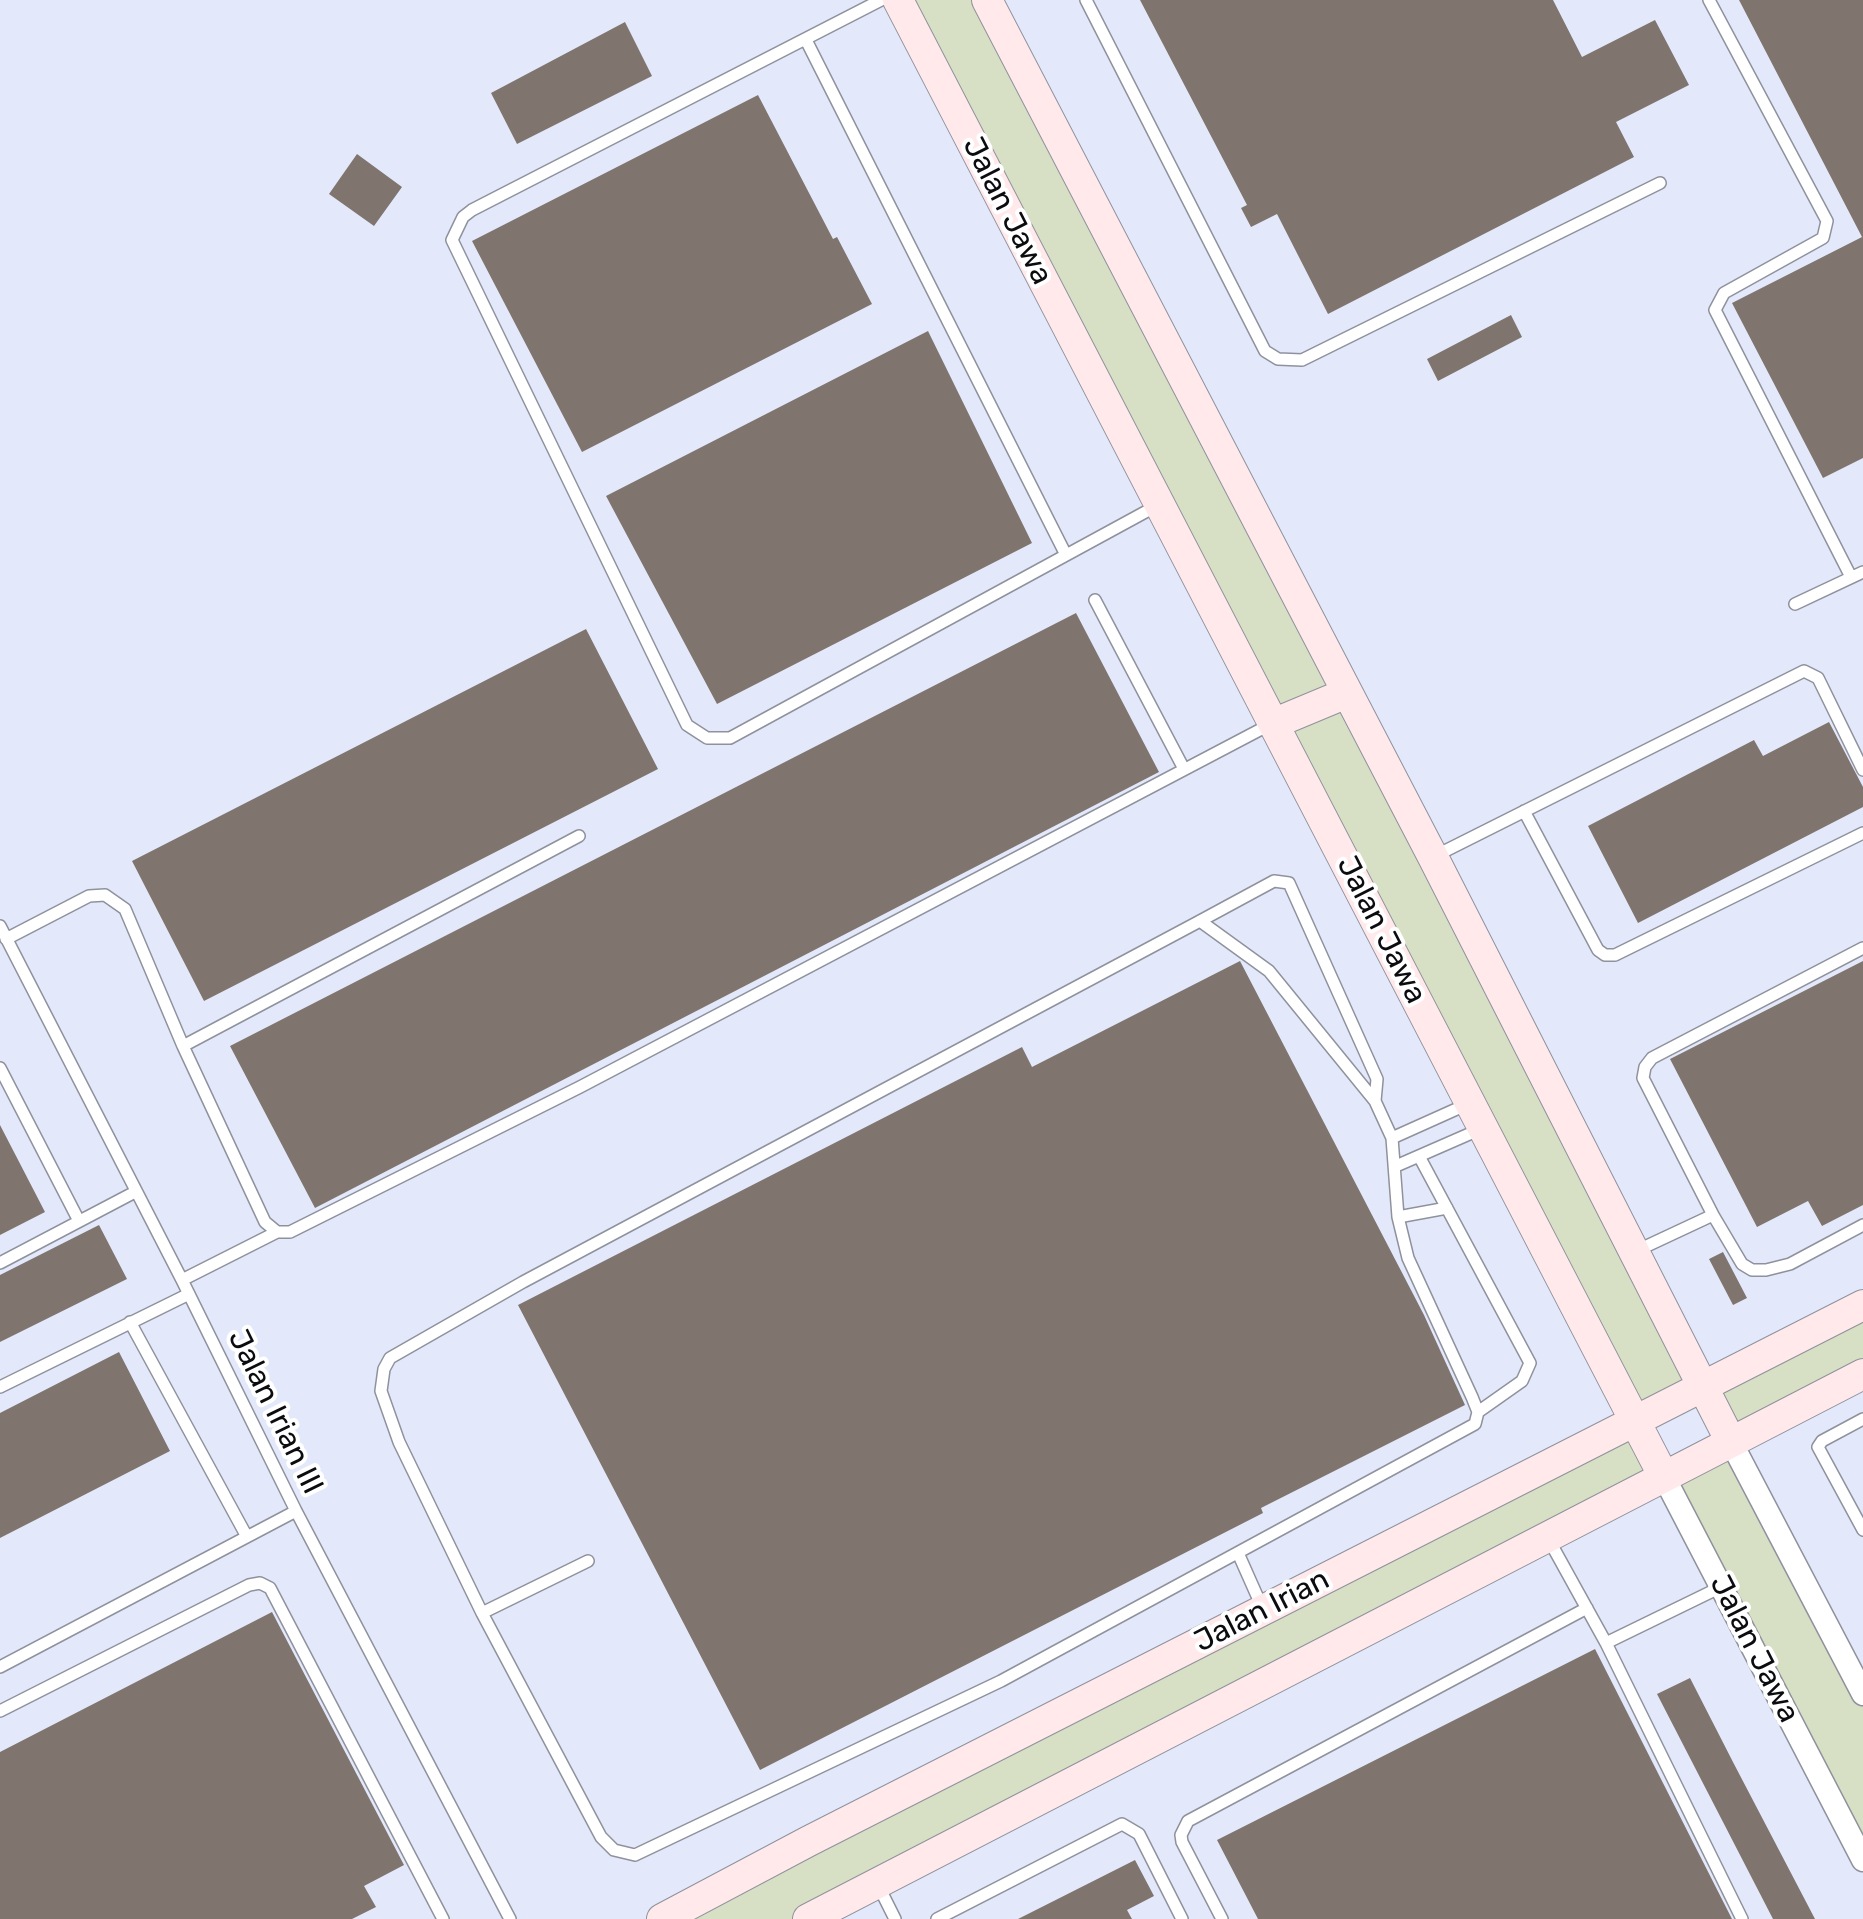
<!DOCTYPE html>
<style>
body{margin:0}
canvas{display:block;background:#f2f5fe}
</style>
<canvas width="1863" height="1919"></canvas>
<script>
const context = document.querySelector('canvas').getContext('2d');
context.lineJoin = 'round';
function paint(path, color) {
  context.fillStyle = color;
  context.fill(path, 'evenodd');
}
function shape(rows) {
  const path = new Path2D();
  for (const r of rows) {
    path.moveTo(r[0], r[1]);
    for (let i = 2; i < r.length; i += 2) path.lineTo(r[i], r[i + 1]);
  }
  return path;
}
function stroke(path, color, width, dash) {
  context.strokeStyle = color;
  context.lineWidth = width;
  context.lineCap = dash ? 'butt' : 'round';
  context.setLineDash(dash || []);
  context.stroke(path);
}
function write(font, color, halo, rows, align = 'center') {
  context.font = font + ' Rubik,sans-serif';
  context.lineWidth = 8;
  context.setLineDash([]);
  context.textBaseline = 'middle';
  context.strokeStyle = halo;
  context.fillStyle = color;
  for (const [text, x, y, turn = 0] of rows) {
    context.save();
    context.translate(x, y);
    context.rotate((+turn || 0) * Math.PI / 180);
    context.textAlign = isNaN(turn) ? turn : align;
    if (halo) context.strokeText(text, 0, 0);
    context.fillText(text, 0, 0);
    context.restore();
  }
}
const built = shape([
 [0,0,1863,0,1863,1919,0,1919]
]);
const green = shape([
 [898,0,987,0,1703,1386,1863,1305,1863,1374,1732,1442,1863,1694,1863,1863,1663,1477,808,1919,665,1919,1633,1421],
 [1704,1387,1731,1442,1664,1477,1633,1421]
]);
const building = shape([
 [1140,0,1553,0,1582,57,1655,20,1689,85,1616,122,1634,157,1328,314,1277,214,1251,227,1241,208,1247,205],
 [1739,0,1863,0,1863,458,1823,478,1732,303,1862,237],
 [625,22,652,76,517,144,491,93],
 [758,95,833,239,837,237,872,304,582,452,472,241],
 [357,154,402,187,374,226,329,194],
 [1511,315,1522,337,1438,381,1427,359],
 [928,331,1032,543,717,704,606,496],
 [1076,613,1159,772,315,1208,230,1046],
 [586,629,658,769,204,1001,132,861],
 [1829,722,1863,787,1863,807,1638,923,1588,826,1754,740,1763,756],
 [1240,961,1424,1315,1465,1405,1261,1508,1263,1513,760,1770,518,1305,1022,1047,1032,1067],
 [1863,961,1863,1205,1822,1226,1808,1201,1757,1227,1670,1059],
 [0,1125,45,1212,0,1235],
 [99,1225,127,1279,0,1342,0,1275],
 [1723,1252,1747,1298,1733,1305,1709,1259],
 [119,1352,170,1451,0,1538,0,1413],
 [272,1612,404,1865,364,1886,376,1907,352,1919,0,1919,0,1752],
 [1595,1649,1732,1919,1258,1919,1217,1840],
 [1690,1678,1734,1764,1815,1919,1773,1919,1657,1694],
 [1135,1860,1154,1896,1127,1910,1132,1919,1018,1919]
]);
const lane = shape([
 [881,0,472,210,463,217,452,240,687,725,707,738,730,738,1160,504],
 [1086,0,1265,351,1278,359,1302,360,1660,183],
 [1709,0,1827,221,1823,238,1724,293,1715,310,1851,577],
 [806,40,1066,555],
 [1095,600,1184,769],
 [1795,604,1863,572],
 [1524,811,1598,950,1605,955,1615,955,1863,833],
 [1435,856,1804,671,1818,678,1863,770],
 [1200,921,1269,971,1375,1101,1392,1138,1398,1217,1408,1258,1472,1397,1478,1412,1475,1424,1001,1681,635,1855,614,1850,601,1837,482,1613,399,1442,381,1391,384,1369,390,1358,523,1282,1200,921],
 [1200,921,1274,881,1289,883,1377,1079,1375,1101],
 [0,926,182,1280,296,1511,510,1919],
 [6,939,89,896,105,895,125,909,183,1046,265,1222,277,1232,290,1232,580,1087,1271,724],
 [183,1046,579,836],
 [0,1068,79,1221],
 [1392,1138,1470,1103],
 [1420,1158,1530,1363,1522,1381,1478,1412],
 [1396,1166,1483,1128],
 [1713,1215,1742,1264,1752,1270,1766,1270,1790,1264,1863,1225],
 [1398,1217,1447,1208],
 [1636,1251,1713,1215,1643,1078,1645,1067,1652,1058,1863,948],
 [0,1263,135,1192],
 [182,1280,277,1232],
 [130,1322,246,1535],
 [0,1387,189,1294],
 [1863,1419,1822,1441,1818,1447,1863,1530],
 [1549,1540,1606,1643,1742,1919],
 [1238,1553,1262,1607],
 [482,1613,588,1561],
 [1606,1643,1723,1586],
 [0,1667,296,1511],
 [0,1711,249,1585,260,1583,270,1588,443,1919],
 [879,1887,895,1919],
 [937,1919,1122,1824,1139,1834,1182,1919],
 [1222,1919,1182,1842,1181,1835,1188,1821,1587,1608]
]);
const street = shape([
 [1731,1442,1863,1694],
 [1664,1477,1863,1860]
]);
const secondary = shape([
 [898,0,1664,1477],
 [987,0,1433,857,1731,1442],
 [1275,723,1347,693],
 [662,1919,809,1841,1863,1305],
 [808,1919,1863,1374]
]);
const streetNames = [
 ["Jalan Jawa",1007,211,63],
 ["Jalan Jawa",1381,930,63],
 ["Jalan Irian III",275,1412,64],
 ["Jalan Irian",1262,1611,-27],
 ["Jalan Jawa",1754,1649,63]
];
paint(built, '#e3e9fb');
paint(green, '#d7dfc4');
paint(building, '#7f756e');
stroke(lane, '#8f929d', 14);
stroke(street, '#8f929d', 25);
stroke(secondary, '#8f929d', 32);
stroke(lane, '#fff', 11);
stroke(street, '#fff', 22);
stroke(secondary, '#ffe9eb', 30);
write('30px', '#0b0c0f', '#fff', streetNames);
</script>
